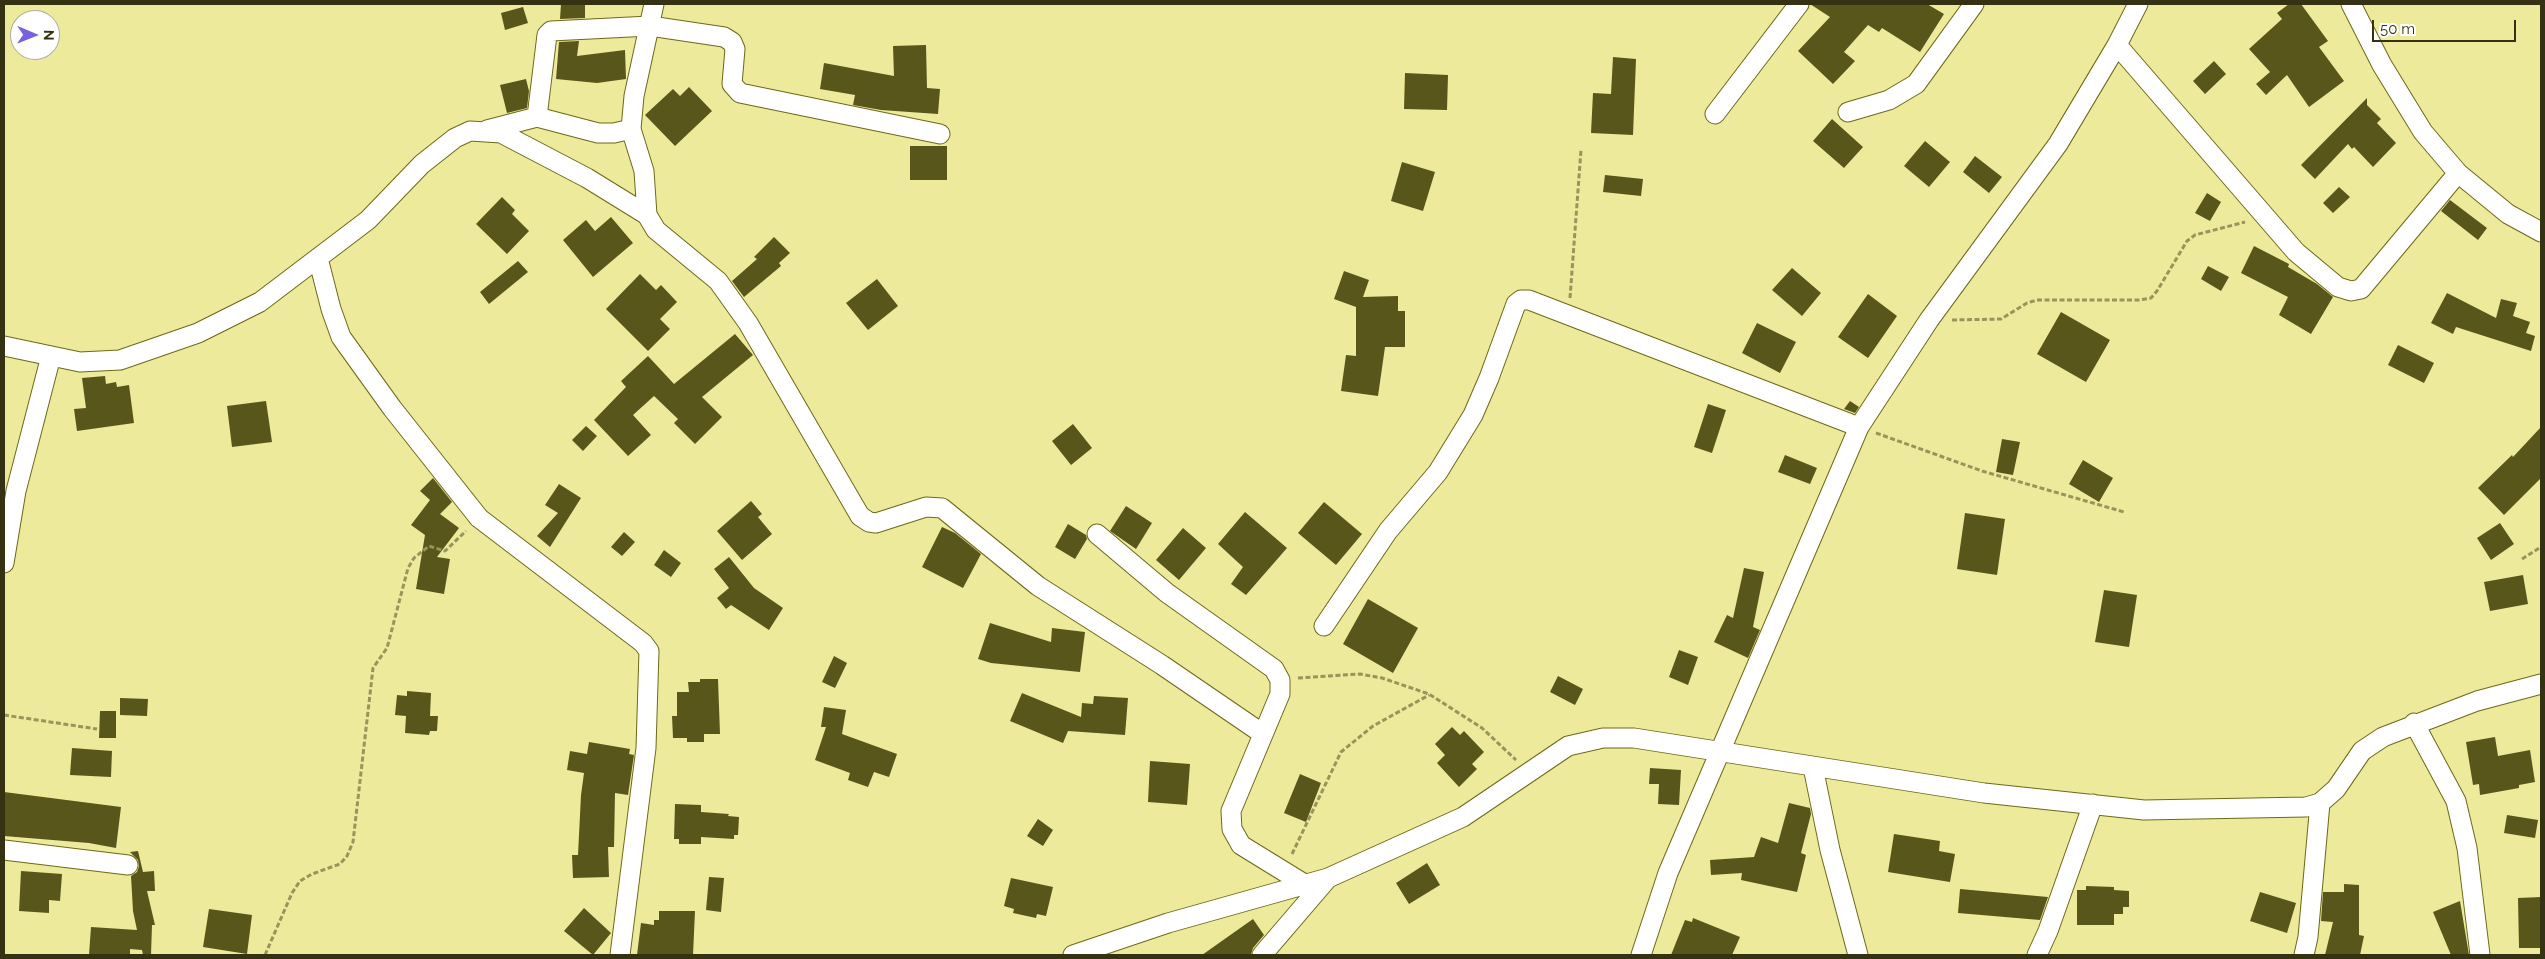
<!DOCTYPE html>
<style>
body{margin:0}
#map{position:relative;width:2545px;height:959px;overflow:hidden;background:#edea9c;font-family:Raleway,sans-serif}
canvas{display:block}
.frame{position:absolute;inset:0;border:5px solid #343213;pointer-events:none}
.north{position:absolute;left:10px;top:10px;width:50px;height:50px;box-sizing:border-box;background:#fff;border:1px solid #aeada1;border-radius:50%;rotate:91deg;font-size:14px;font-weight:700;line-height:20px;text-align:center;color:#343213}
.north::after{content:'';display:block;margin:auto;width:18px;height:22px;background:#7664de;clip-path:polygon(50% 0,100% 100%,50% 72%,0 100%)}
.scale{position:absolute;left:2372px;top:20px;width:144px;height:22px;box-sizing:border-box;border:2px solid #343213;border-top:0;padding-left:6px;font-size:15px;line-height:18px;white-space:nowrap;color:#343213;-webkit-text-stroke:4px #fff;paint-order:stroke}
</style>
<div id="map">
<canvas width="2545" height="959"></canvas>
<div class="frame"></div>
<div class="north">N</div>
<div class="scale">50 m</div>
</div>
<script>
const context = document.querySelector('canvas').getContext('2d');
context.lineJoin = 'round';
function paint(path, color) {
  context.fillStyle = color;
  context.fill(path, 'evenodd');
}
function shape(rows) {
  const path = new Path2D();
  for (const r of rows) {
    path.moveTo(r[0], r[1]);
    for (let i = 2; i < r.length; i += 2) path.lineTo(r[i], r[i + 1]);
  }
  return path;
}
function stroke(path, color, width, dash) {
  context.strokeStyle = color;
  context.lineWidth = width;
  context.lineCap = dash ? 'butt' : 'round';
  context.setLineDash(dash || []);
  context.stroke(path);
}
const building = shape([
 [561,4,585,4,585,18,560,19],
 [1810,4,1927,4,1944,14,1920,52,1882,28,1879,32,1868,25,1844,52,1855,61,1833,84,1798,51,1830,17],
 [2289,4,2301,4,2328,41,2319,47,2344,81,2309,107,2287,75,2266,95,2256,84,2270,72,2249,49,2282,19,2277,13],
 [523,7,528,23,505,30,501,13],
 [579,41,577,56,625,50,626,79,597,83,556,79,559,42],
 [926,45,927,88,940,89,938,114,881,110,853,105,855,95,820,89,824,63,894,76,893,46],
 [1613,57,1636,59,1633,135,1591,133,1593,93,1611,94],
 [2214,61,2226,74,2205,94,2193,81],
 [1405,73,1448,75,1447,110,1404,109],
 [526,79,529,91,527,108,507,113,500,85],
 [689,87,712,111,675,146,645,115,673,89,680,96],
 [2367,98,2367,105,2381,119,2377,123,2396,143,2373,167,2354,147,2352,149,2348,144,2315,179,2301,165],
 [1832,119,1863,147,1844,168,1813,141],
 [1925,141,1950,162,1929,187,1904,166],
 [910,146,947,146,947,180,910,180],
 [1975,156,2002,177,1989,193,1963,172],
 [1402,162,1435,172,1423,211,1391,201],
 [1605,175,1643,179,1641,196,1603,192],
 [2339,187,2350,197,2333,213,2323,203],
 [2207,193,2221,202,2210,221,2195,213],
 [502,197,515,210,512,214,529,231,507,254,476,224],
 [2450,200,2487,228,2478,240,2441,211],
 [611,217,633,243,593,277,563,240,586,220,595,231],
 [774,237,790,253,779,263,781,266,744,297,732,281,757,259,754,257],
 [2254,246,2289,264,2288,267,2317,284,2333,297,2311,334,2279,315,2288,297,2241,273],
 [518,261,528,272,489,304,480,292],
 [2208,266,2229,277,2221,291,2201,279],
 [1792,268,1821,293,1802,316,1772,290],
 [1344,271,1369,280,1363,297,1398,296,1398,311,1405,311,1405,347,1385,347,1378,396,1341,391,1346,355,1356,356,1356,307,1334,299],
 [640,274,656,290,661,285,677,302,660,319,670,329,648,351,606,309],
 [877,279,898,306,868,330,846,303],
 [2447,293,2496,318,2501,299,2517,303,2513,316,2530,322,2526,333,2535,336,2531,351,2456,327,2453,334,2431,323],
 [1868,294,1897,316,1868,358,1838,337],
 [2061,312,2110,340,2086,382,2037,354],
 [1757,323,1796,342,1780,373,1742,353],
 [735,334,753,355,702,397,722,417,695,444,674,423,678,419,654,396,633,415,651,435,628,456,594,420,626,387,621,381,648,356,674,384],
 [2398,345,2434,363,2424,383,2388,365],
 [105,376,106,384,116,382,117,387,129,385,134,423,77,431,74,409,86,408,82,378],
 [266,401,272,442,232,447,227,406],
 [1850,401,1859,407,1855,413,1844,409],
 [1708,404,1726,410,1712,453,1694,447],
 [1073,424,1092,448,1071,465,1052,441],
 [586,426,597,436,583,451,572,440],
 [2541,427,2541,478,2504,515,2478,488,2512,455,2513,457],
 [2002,439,2020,442,2013,475,1996,472],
 [1785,455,1817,468,1810,484,1778,472],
 [2083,460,2113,478,2099,502,2069,484],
 [433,478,452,502,440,514,459,528,437,557,450,559,444,594,416,589,425,535,411,525,430,500,420,491],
 [559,484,581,498,550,547,537,536,558,513,545,505],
 [751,501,762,514,758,517,772,534,742,560,717,531],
 [1324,502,1362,534,1336,565,1298,533],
 [1126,506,1152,523,1136,549,1110,531],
 [1245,512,1287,548,1246,595,1231,584,1243,567,1218,544],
 [1965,513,2005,519,1997,575,1957,569],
 [2500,523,2514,544,2491,560,2477,538],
 [1068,524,1086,535,1087,539,1075,559,1055,547],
 [942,527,955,533,981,554,963,588,922,567],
 [1183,528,1206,548,1179,580,1156,560],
 [624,532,635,542,622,556,611,547],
 [664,550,681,563,671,577,654,565],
 [729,557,754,588,783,608,769,630,731,605,726,609,717,598,729,588,714,569],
 [1744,568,1764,572,1753,627,1760,630,1748,658,1714,642,1727,615,1733,618],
 [2523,575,2528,604,2490,611,2484,582],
 [2104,590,2137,595,2129,647,2095,642],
 [1368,599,1418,628,1393,673,1343,644],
 [990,623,1051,642,1052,628,1085,632,1080,672,991,663,978,659],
 [1679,650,1698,657,1688,685,1669,677],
 [834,656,847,663,835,688,822,682],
 [1558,676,1583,689,1575,705,1550,692],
 [700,679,718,679,720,734,704,734,704,742,687,742,687,738,673,738,672,716,677,716,677,692,689,692,688,682,700,682],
 [407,691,431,693,430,716,438,716,437,731,430,731,429,735,405,733,406,716,395,715,397,695,407,696],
 [1022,693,1081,717,1082,703,1093,704,1094,696,1128,698,1125,735,1068,731,1063,743,1010,721],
 [120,698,148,699,147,716,120,715],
 [824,707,846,710,842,734,897,754,889,777,874,772,868,787,848,780,850,773,815,760,826,727,821,727],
 [100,711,116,711,116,738,99,738],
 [1452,727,1460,735,1464,731,1484,752,1472,764,1477,769,1459,787,1437,763,1445,755,1435,744],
 [2495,737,2498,756,2530,750,2535,782,2519,785,2519,788,2480,795,2479,784,2473,785,2466,742],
 [589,742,630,749,629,754,634,755,628,795,615,793,614,847,608,847,609,877,573,878,572,855,578,855,581,795,584,773,567,770,570,751,587,754],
 [72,748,112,751,111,777,70,775],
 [1150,761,1190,764,1187,805,1148,802],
 [1650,768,1681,770,1679,805,1658,804,1659,784,1649,784],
 [1300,774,1321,783,1306,822,1284,813],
 [4,792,121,807,116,848,89,843,4,836],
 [1789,803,1810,808,1811,814,1801,853,1806,855,1797,892,1741,880,1742,873,1711,875,1710,860,1754,857,1761,837,1778,843],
 [675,804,701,805,701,812,729,814,728,816,739,817,738,835,734,835,734,839,701,837,701,844,679,844,679,839,674,839],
 [2507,815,2538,820,2535,838,2504,833],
 [1038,819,1053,830,1043,846,1027,836],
 [1894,834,1940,841,1939,851,1955,854,1950,882,1888,872],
 [138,851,143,872,154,871,155,891,147,891,155,925,152,925,151,955,143,955,142,950,130,949,130,955,89,955,91,927,137,930,133,911,131,876,137,872,139,866,138,860,130,852],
 [1427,863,1440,885,1409,904,1396,883],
 [21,871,62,874,60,901,49,900,49,913,19,911],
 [709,877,724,878,721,912,706,910],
 [1011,878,1053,887,1046,916,1037,914,1036,918,1013,913,1014,909,1004,906],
 [2344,884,2359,885,2359,935,2364,936,2360,955,2325,955,2333,922,2321,921,2323,892,2344,892],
 [2086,886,2114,887,2114,890,2129,891,2129,907,2123,907,2123,914,2114,914,2114,925,2077,925,2077,890,2086,890],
 [1960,889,2048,897,2040,920,1958,913],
 [2260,892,2296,903,2287,933,2250,921],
 [2541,897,2541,948,2519,948,2518,898],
 [2460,901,2469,955,2451,955,2433,912],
 [584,908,611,933,593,955,564,931],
 [209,909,252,915,247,954,203,947],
 [659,911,695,911,693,955,637,955,641,923,654,925,654,920,659,920],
 [1693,918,1740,937,1732,955,1671,955,1685,920,1692,922],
 [1253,919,1264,935,1253,948,1251,955,1202,955]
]);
const path = shape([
 [1570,298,1581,150],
 [1952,320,2001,319,2027,303,2037,300,2139,300,2151,298,2157,291,2187,241,2195,235,2245,222],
 [1876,433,1982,471,2124,512],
 [2522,559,2541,547],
 [1298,678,1360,674,1382,678,1429,694,1482,728,1516,760],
 [4,715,97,729],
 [1292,854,1341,752,1373,726,1429,695],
 [265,955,292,893,300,881,312,874,340,864,347,856,353,842,373,668,387,648,408,568,414,558,429,546,445,551,466,531]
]);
const minor = shape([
 [654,4,634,96,631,129,644,171,647,215,656,230,718,281,748,323,860,516,869,522,876,523,926,507,942,508,1038,586,1162,665,1263,734],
 [2351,4,2382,65,2423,132,2458,173,2508,214,2541,232],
 [2117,45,2296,252,2338,287,2351,291,2361,289,2458,173],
 [1848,112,1889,100,1916,84,1974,4],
 [1715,114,1799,4],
 [537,117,547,35,551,31,650,26,724,37,732,42,735,49,732,84,740,93,940,134],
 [487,130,537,117,598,133,614,133,631,129],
 [318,258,331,309,341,337,392,408,479,518,643,643,649,651,646,748,620,955],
 [4,346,80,362,120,360,198,333,260,302,368,220,422,164,455,138,470,131,501,133,587,178,647,215],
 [1097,534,1167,593,1274,669,1280,680,1280,694,1231,811,1232,829,1241,845,1306,885],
 [4,563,16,491,51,356],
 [1324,626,1388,531,1438,472,1473,415,1489,378,1516,304,1521,300,1529,300,1859,427],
 [2414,723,2456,801,2467,848,2480,955],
 [1813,767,1830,850,1858,955],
 [4,850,128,865],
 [1073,955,1168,923,1328,878,1463,817,1568,746,1603,738,1634,738,1984,793,2144,810,2306,807,2320,803,2336,789,2362,751,2383,737,2477,701,2541,684],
 [1262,955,1328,878],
 [1641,955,1668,873,1859,427,1929,320,2058,144,2117,45,2138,4],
 [2037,955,2048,931,2093,804],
 [2304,955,2308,937,2320,803]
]);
paint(building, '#59561b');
stroke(minor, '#6d6918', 21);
stroke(path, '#97945c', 3, [5, 2.5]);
stroke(minor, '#fff', 19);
</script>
